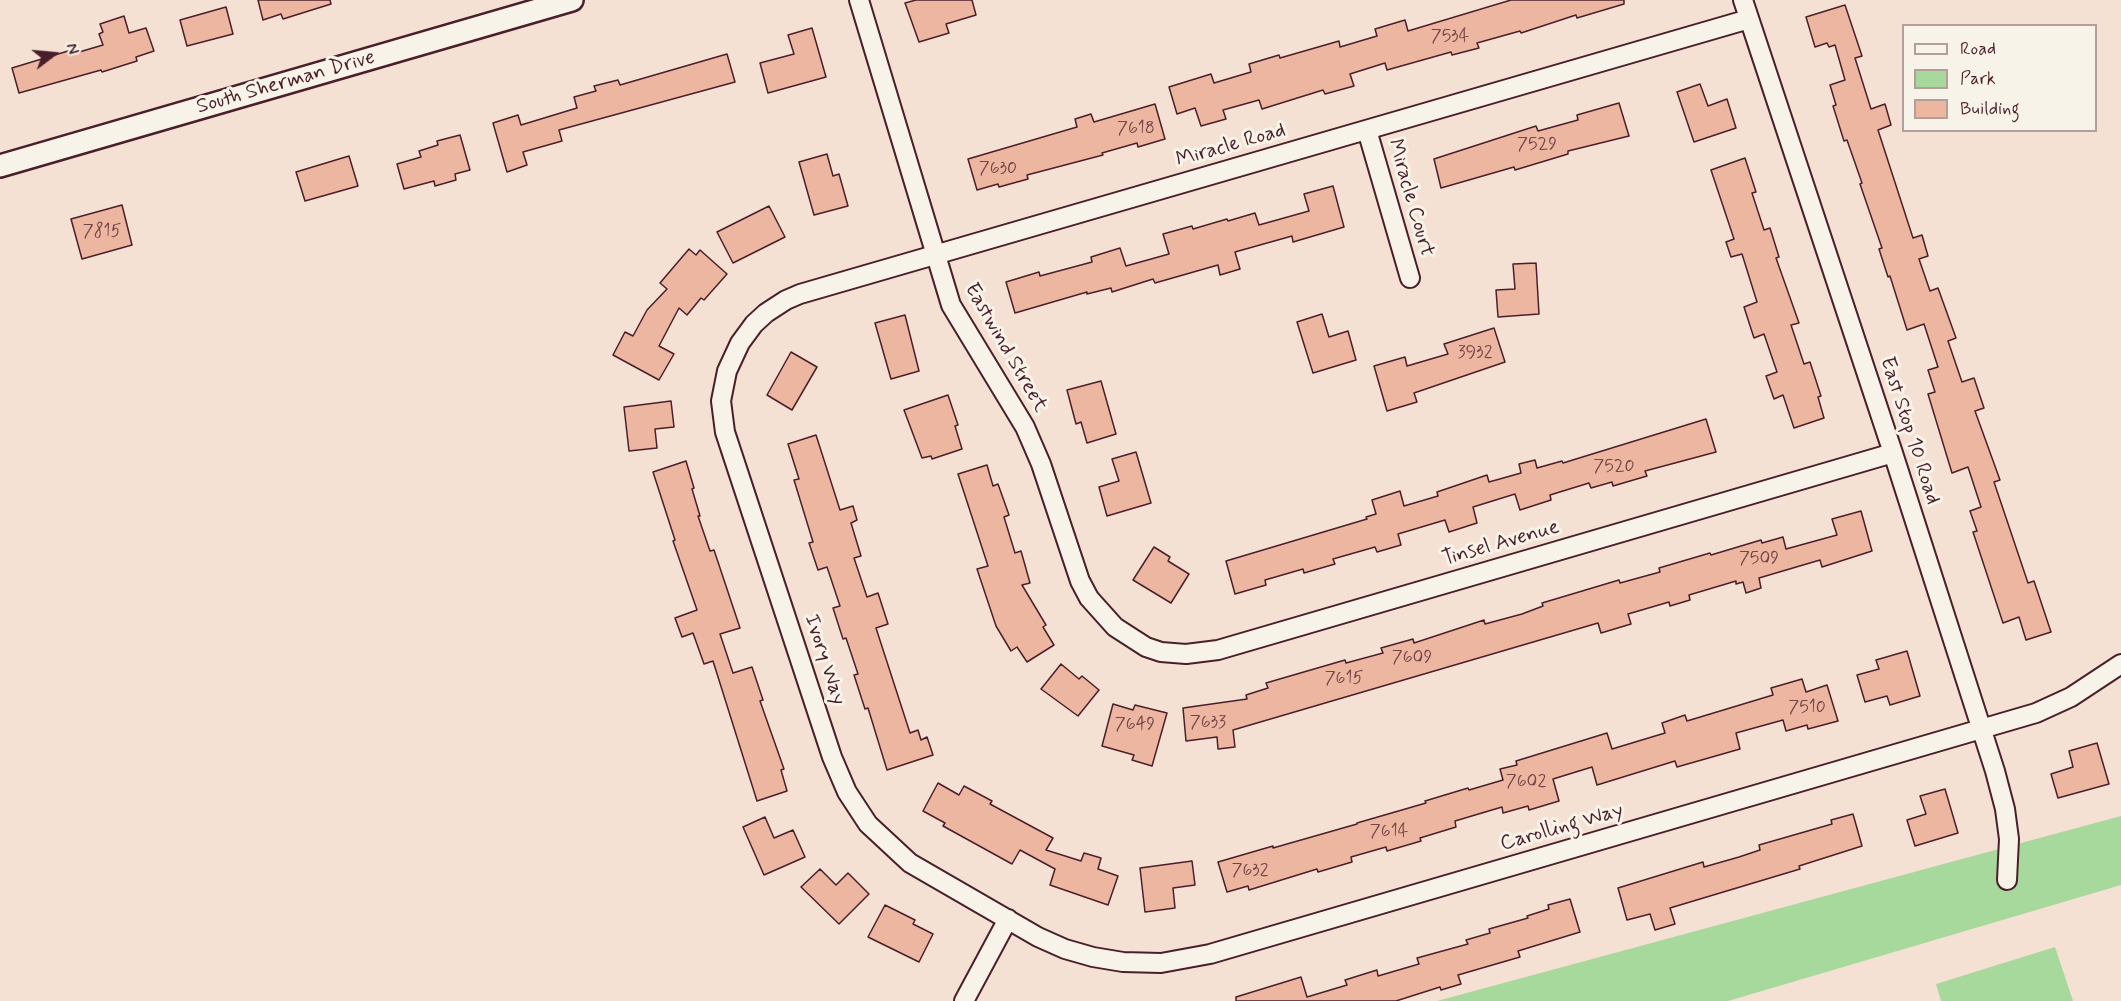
<!DOCTYPE html>
<style>
body{margin:0}
#map{position:relative;width:2121px;height:1001px;overflow:hidden;background:#f4e1d3;font-family:Mynerve,sans-serif}
canvas{display:block}
.legend{position:absolute;left:1902px;top:24px;width:195px;height:108px;box-sizing:border-box;background:#f7f3e8;border:2px solid #b29e9c;margin:0;padding:8px 10px;list-style:none;font-size:18px;color:#4a1f2b}
.legend li{display:flex;align-items:center;gap:12px;height:30px}
.legend b{width:30px;border:2px solid #b29e9c}
.north{position:absolute;left:24px;top:24px;width:60px;height:60px;-webkit-text-stroke:4px #f7f3e8;paint-order:stroke;rotate:74deg;font-size:16px;font-weight:700;line-height:24px;text-align:center;color:#4a1f2b}
.north::after{content:'';display:block;margin:auto;width:21px;height:27px;background:#4a1f2b;clip-path:polygon(50% 0,100% 100%,50% 72%,0 100%)}
</style>
<div id="map">
<canvas width="2121" height="1001"></canvas>
<ul class="legend">
<li><b style="height:8px;background:#f7f3e8"></b>Road</li>
<li><b style="height:16px;background:#a6d99b"></b>Park</li>
<li><b style="height:16px;background:#edb6a1"></b>Building</li>
</ul>
<div class="north">N</div>
</div>
<script>
const context = document.querySelector('canvas').getContext('2d');
context.lineJoin = 'round';
function paint(path, color) {
  context.fillStyle = color;
  context.fill(path, 'evenodd');
}
function shape(rows) {
  const path = new Path2D();
  for (const r of rows) {
    path.moveTo(r[0], r[1]);
    for (let i = 2; i < r.length; i += 2) path.lineTo(r[i], r[i + 1]);
  }
  return path;
}
function stroke(path, color, width, dash) {
  context.strokeStyle = color;
  context.lineWidth = width;
  context.lineCap = dash ? 'butt' : 'round';
  context.setLineDash(dash || []);
  context.stroke(path);
}
function write(font, color, halo, rows, align = 'center') {
  context.font = font + ' Mynerve,sans-serif';
  context.lineWidth = 6;
  context.setLineDash([]);
  context.textBaseline = 'middle';
  context.strokeStyle = halo;
  context.fillStyle = color;
  for (const [text, x, y, turn = 0] of rows) {
    context.save();
    context.translate(x, y);
    context.rotate((+turn || 0) * Math.PI / 180);
    context.textAlign = isNaN(turn) ? turn : align;
    if (halo) context.strokeText(text, 0, 0);
    context.fillText(text, 0, 0);
    context.restore();
  }
}
const green = shape([
 [2121,816,2121,885,1728,1001,1437,1001],
 [2055,947,2073,1001,1941,1001,1936,984]
]);
const building = shape([
 [258,0,330,0,331,4,283,19,281,14,263,20,258,0],
 [916,0,972,0,976,15,946,24,949,33,919,42,905,3,916,0],
 [1511,0,1624,0,1624,4,1577,18,1576,15,1521,33,1520,31,1477,43,1479,48,1452,55,1451,52,1387,70,1385,63,1350,74,1354,86,1325,94,1323,90,1262,109,1259,100,1223,110,1226,119,1201,126,1195,108,1177,114,1169,87,1211,74,1214,83,1251,72,1249,64,1279,55,1280,58,1339,41,1340,47,1377,36,1375,29,1405,20,1408,31,1511,0],
 [1845,5,1862,56,1855,58,1871,109,1885,104,1891,125,1878,130,1913,238,1922,235,1928,256,1919,259,1930,291,1938,288,1956,338,1948,341,1962,382,1974,378,1984,408,1975,411,2000,480,1994,482,2028,583,2034,581,2051,632,2026,640,2019,617,2003,623,1973,532,1977,531,1970,511,1981,507,1968,467,1952,473,1928,394,1935,392,1928,370,1938,367,1924,324,1907,330,1890,276,1888,277,1879,249,1882,248,1860,184,1862,183,1847,140,1844,141,1833,106,1836,105,1830,85,1845,80,1835,45,1829,47,1827,43,1815,47,1806,17,1845,5],
 [226,7,233,34,187,46,180,20,226,7],
 [124,16,129,33,146,28,154,51,136,57,137,61,102,72,101,70,19,93,12,68,68,51,69,55,103,45,99,34,103,32,100,24,124,16],
 [812,28,826,77,768,93,760,63,794,54,788,35,812,28],
 [727,54,735,82,559,130,562,141,523,152,527,165,507,172,493,123,518,115,521,125,577,108,574,97,596,91,594,86,618,80,620,85,727,54],
 [1700,84,1708,106,1727,99,1736,128,1694,142,1677,92,1700,84],
 [1619,103,1629,136,1568,151,1568,154,1515,170,1514,167,1441,188,1434,159,1536,126,1538,131,1578,120,1577,115,1619,103],
 [1155,104,1165,139,1138,147,1137,143,1102,153,1103,155,1027,175,1028,179,999,187,998,184,977,190,968,159,1077,127,1075,119,1091,114,1094,122,1155,104],
 [460,135,470,170,455,174,456,180,435,186,434,181,404,189,397,164,421,157,419,151,438,145,437,141,460,135],
 [827,154,833,176,839,174,848,206,814,215,799,162,827,154],
 [349,156,358,186,305,201,296,172,349,156],
 [1745,158,1756,192,1752,193,1764,230,1770,228,1779,257,1776,258,1799,323,1791,325,1804,364,1810,362,1821,396,1818,397,1824,418,1794,428,1783,395,1774,399,1766,376,1777,372,1764,334,1754,338,1744,307,1757,302,1742,254,1731,257,1726,242,1734,239,1711,170,1745,158],
 [1333,186,1344,227,1293,242,1292,236,1235,252,1240,269,1220,275,1218,265,1155,283,1153,279,1112,292,1111,288,1087,294,1087,292,1015,313,1006,282,1039,272,1040,276,1092,262,1091,257,1120,248,1126,266,1169,254,1163,234,1192,226,1193,229,1227,219,1228,221,1255,213,1259,225,1309,211,1304,194,1333,186],
 [122,205,132,245,82,259,71,219,122,205],
 [769,206,785,237,733,263,717,232,769,206],
 [689,249,696,255,700,250,727,274,704,300,701,298,687,315,679,308,659,346,674,354,659,380,613,355,625,332,633,336,647,310,667,289,660,283,689,249],
 [1536,263,1539,314,1498,317,1496,290,1515,289,1513,264,1536,263],
 [1322,314,1329,337,1348,331,1356,360,1313,373,1297,322,1322,314],
 [905,315,919,371,891,379,875,323,905,315],
 [1494,328,1505,362,1414,393,1417,402,1387,411,1374,366,1405,357,1407,366,1448,354,1444,344,1494,328],
 [791,352,817,367,792,410,767,395,791,352],
 [1101,381,1116,434,1087,443,1081,422,1076,424,1067,390,1101,381],
 [948,395,958,425,955,426,962,449,932,459,931,456,922,458,904,410,948,395],
 [671,401,674,427,655,429,657,448,629,451,624,407,671,401],
 [1706,419,1716,452,1645,471,1647,476,1613,486,1612,482,1591,488,1589,483,1550,495,1551,500,1520,510,1515,494,1473,507,1477,523,1449,532,1445,520,1398,534,1401,545,1377,552,1375,547,1333,559,1335,564,1304,573,1303,569,1265,580,1266,585,1235,594,1226,561,1367,519,1366,517,1376,514,1372,500,1400,491,1404,506,1438,496,1437,492,1487,475,1489,482,1521,473,1519,464,1535,460,1537,468,1562,461,1563,463,1706,419],
 [816,435,840,510,853,506,857,520,851,523,861,556,854,558,867,597,878,593,888,624,876,628,910,733,918,730,921,740,927,737,933,755,887,770,868,708,865,709,854,675,858,674,846,638,843,639,833,608,840,606,827,567,818,570,809,543,813,542,794,480,799,479,788,444,816,435],
 [1136,452,1151,503,1107,516,1099,487,1119,481,1112,459,1136,452],
 [686,461,694,488,692,489,700,516,698,516,710,551,714,550,740,628,720,634,733,673,752,667,763,700,760,701,784,769,781,770,787,791,757,801,713,661,704,664,693,633,682,637,675,618,697,610,673,541,675,540,653,472,686,461],
 [987,465,993,486,998,484,1009,515,1004,517,1015,553,1021,551,1030,583,1022,585,1046,625,1043,627,1054,645,1027,662,1017,647,1011,651,996,626,977,569,988,566,958,474,987,465],
 [1861,511,1872,551,1822,567,1820,560,1759,578,1761,588,1746,593,1743,582,1736,584,1736,581,1689,595,1690,600,1670,606,1669,602,1628,614,1631,624,1601,633,1598,623,1233,730,1235,747,1218,749,1217,737,1186,741,1183,708,1247,699,1246,695,1268,688,1266,683,1345,660,1346,663,1383,653,1381,648,1413,639,1414,643,1484,620,1485,624,1522,614,1543,606,1542,603,1619,580,1620,583,1660,572,1659,568,1710,553,1711,555,1761,540,1762,543,1783,537,1786,549,1837,535,1832,519,1861,511],
 [1154,547,1170,557,1168,561,1189,574,1171,603,1133,580,1154,547],
 [1907,651,1920,696,1890,705,1887,696,1865,702,1857,675,1879,669,1876,660,1907,651],
 [1061,664,1079,679,1082,676,1099,690,1078,716,1041,689,1061,664],
 [1802,679,1806,692,1827,685,1838,721,1808,729,1807,725,1786,731,1783,720,1736,733,1740,749,1677,767,1675,761,1597,785,1592,767,1553,779,1559,801,1529,810,1528,806,1503,813,1502,807,1455,821,1456,827,1420,838,1421,841,1387,851,1386,847,1351,857,1352,862,1318,872,1317,869,1249,890,1248,886,1227,892,1218,862,1273,846,1273,848,1357,824,1357,823,1426,803,1425,801,1468,788,1469,790,1503,780,1500,769,1517,765,1516,761,1607,733,1612,749,1665,733,1662,723,1685,715,1687,721,1773,695,1771,688,1802,679],
 [1113,704,1133,710,1135,705,1167,713,1152,766,1132,760,1134,755,1102,746,1113,704],
 [2097,743,2109,784,2058,798,2051,774,2073,767,2069,751,2097,743],
 [938,783,959,795,964,786,992,801,990,804,1053,838,1046,850,1081,861,1084,853,1101,858,1098,869,1118,876,1108,905,1050,885,1055,869,1020,850,1012,864,943,826,945,823,923,811,938,783],
 [1945,789,1958,833,1915,846,1907,820,1926,814,1920,796,1945,789],
 [1853,814,1862,846,1799,866,1800,869,1670,908,1675,924,1655,930,1650,914,1627,920,1618,888,1703,862,1704,867,1739,857,1760,850,1759,845,1832,824,1831,820,1853,814],
 [765,817,774,838,793,830,805,857,764,875,743,827,765,817],
 [1192,861,1195,885,1173,888,1175,908,1145,912,1140,868,1192,861],
 [820,869,836,885,848,873,869,894,839,924,801,887,820,869],
 [1570,899,1580,932,1518,951,1520,957,1458,975,1461,984,1441,990,1440,987,1396,1001,1236,1001,1236,997,1301,977,1307,997,1347,985,1345,980,1377,970,1378,976,1419,964,1417,958,1468,944,1466,940,1490,933,1489,929,1528,918,1527,916,1549,909,1548,905,1570,899],
 [885,905,915,920,913,924,933,934,919,962,868,937,885,905]
]);
const minor = shape([
 [859,0,951,305,1025,427,1041,464,1080,581,1089,598,1115,627,1146,647,1161,652,1186,654,1218,650,1893,453],
 [1743,0,1893,453,1995,771,2005,809,2009,839,2007,880],
 [1749,19,800,294,786,300,766,313,754,324,740,343,727,371,721,401,725,432,832,757,847,792,868,824,910,863,1038,937,1065,949,1093,957,1123,962,1161,963,1210,954,2036,713,2071,697,2121,664],
 [1367,130,1410,278],
 [964,1001,1008,919]
]);
const tertiary = shape([
 [0,166,572,0]
]);
const numberNames = [
 ["7534",1450,37],
 ["7618",1136,129],
 ["7529",1537,145],
 ["7630",998,169],
 ["7815",102,232],
 ["3932",1475,353],
 ["7520",1614,467],
 ["7509",1759,559],
 ["7609",1412,658],
 ["7615",1344,679],
 ["7510",1807,708],
 ["7633",1208,723],
 ["7649",1135,725],
 ["7602",1526,782],
 ["7614",1389,832],
 ["7632",1250,871]
];
const streetNames = [
 ["South Sherman Drive",286,83,-16],
 ["Miracle Road",1231,146,-16],
 ["Miracle Court",1410,198,74],
 ["Eastwind Street",1005,348,60],
 ["East Stop 10 Road",1909,431,72],
 ["Tinsel Avenue",1501,544,-16],
 ["Ivory Way",824,660,72],
 ["Carolling Way",1562,828,-16]
];
paint(green, '#a6d99b');
paint(building, '#edb6a1');
stroke(building, '#4a1f2b', 1.5);
stroke(minor, '#4a1f2b', 22);
stroke(tertiary, '#4a1f2b', 26);
stroke(minor, '#f7f3e8', 18);
stroke(tertiary, '#f7f3e8', 21);
write('18px', '#734548', null, numberNames);
write('21px', '#4a1f2b', '#f7f3e8', streetNames);
</script>
